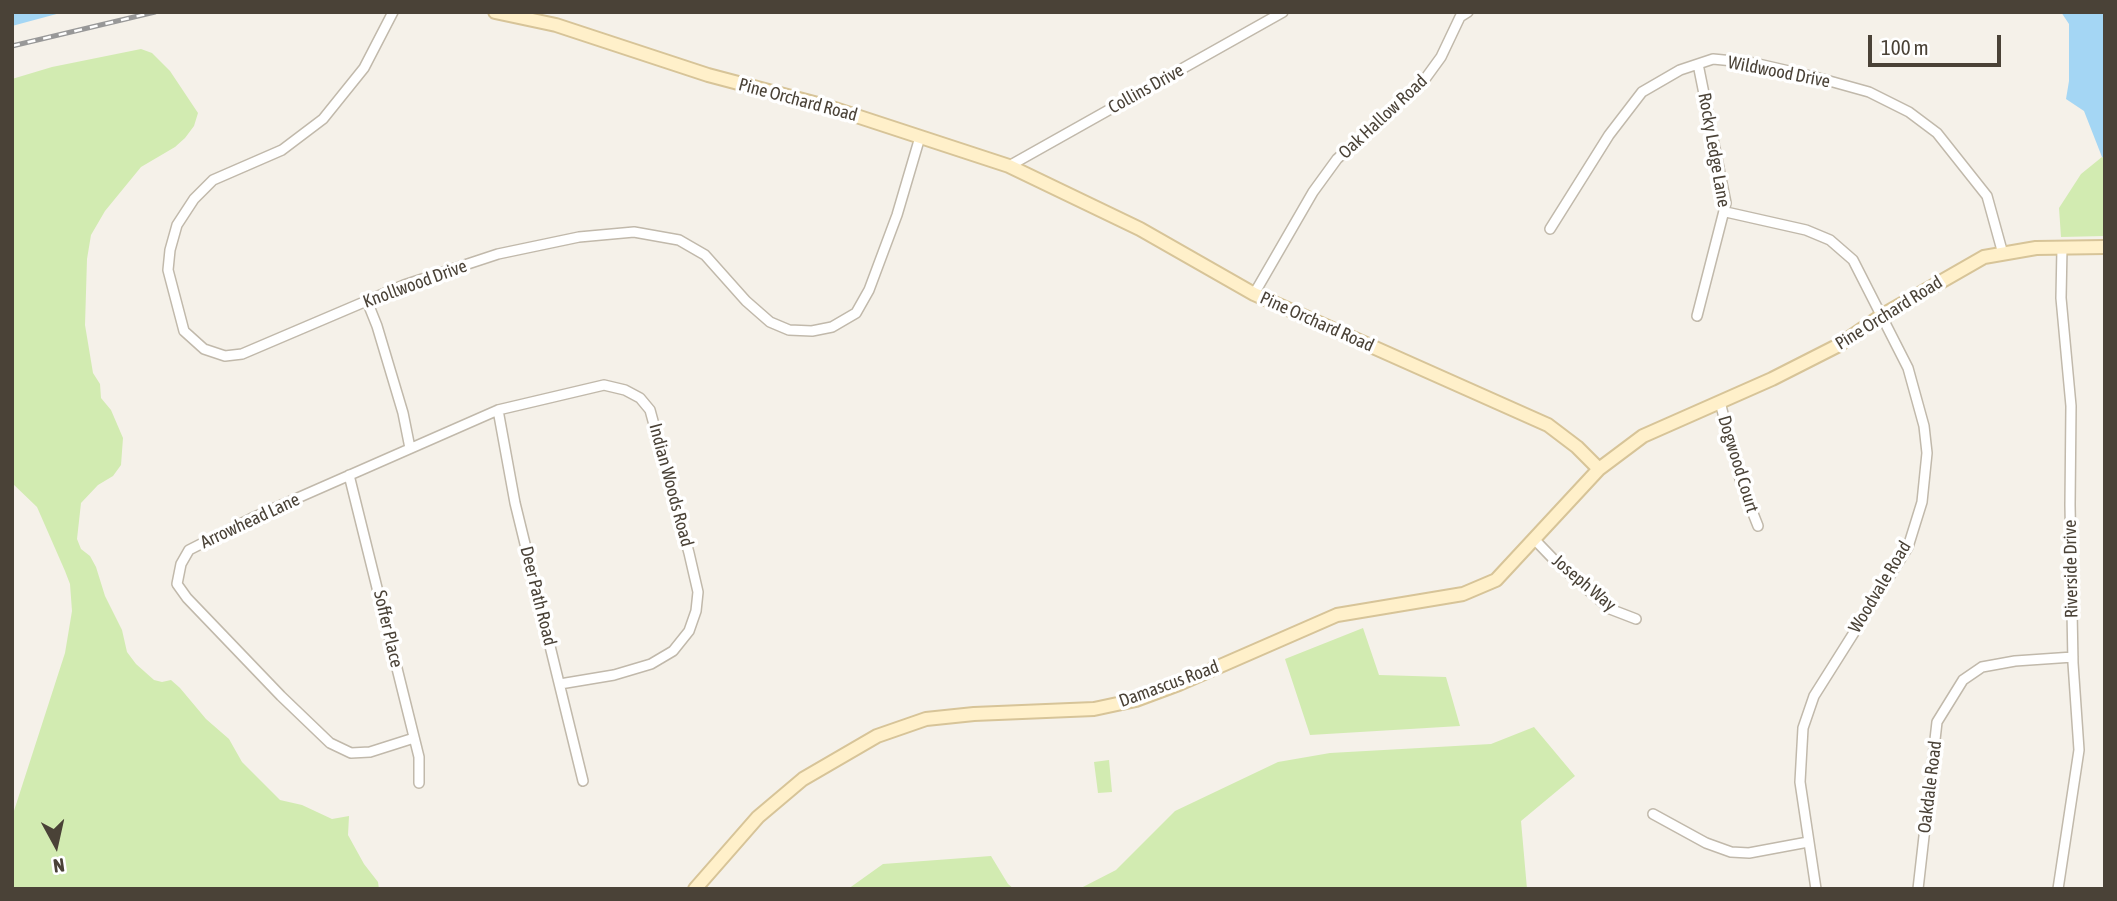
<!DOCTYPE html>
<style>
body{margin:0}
#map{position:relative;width:2117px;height:901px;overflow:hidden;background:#f5f1e9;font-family:"Asap Condensed",sans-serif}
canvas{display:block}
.frame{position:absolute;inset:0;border:14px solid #4a4237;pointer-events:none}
.north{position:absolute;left:21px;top:810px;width:70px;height:70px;-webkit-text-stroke:5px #fff;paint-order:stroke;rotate:172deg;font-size:19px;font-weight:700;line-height:28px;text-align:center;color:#4a4237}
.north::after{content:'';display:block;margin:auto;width:24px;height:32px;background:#4a4237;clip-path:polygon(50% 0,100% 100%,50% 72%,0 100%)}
.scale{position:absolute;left:1868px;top:35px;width:133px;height:32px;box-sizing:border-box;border:4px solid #4a4237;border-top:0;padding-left:9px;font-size:21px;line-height:24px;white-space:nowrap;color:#4a4237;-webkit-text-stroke:5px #fff;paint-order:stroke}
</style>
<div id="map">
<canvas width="2117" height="901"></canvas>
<div class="frame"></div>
<div class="north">N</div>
<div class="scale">100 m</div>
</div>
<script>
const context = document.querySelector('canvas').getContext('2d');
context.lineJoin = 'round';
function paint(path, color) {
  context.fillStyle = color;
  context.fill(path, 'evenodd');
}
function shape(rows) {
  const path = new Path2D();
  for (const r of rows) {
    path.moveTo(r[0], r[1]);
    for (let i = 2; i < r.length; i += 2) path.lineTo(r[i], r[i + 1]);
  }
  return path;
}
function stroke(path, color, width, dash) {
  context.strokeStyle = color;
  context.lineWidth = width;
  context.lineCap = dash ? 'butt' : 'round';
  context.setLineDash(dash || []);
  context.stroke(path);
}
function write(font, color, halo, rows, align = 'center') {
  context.font = font + ' "Asap Condensed",sans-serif';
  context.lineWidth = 7;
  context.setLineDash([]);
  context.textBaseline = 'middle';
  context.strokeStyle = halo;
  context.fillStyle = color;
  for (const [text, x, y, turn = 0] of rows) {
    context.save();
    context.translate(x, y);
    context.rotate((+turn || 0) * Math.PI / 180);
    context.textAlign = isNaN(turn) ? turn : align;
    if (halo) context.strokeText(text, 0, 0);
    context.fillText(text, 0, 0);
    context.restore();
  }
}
const green = shape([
 [141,49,152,53,170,71,198,113,194,126,185,138,175,147,141,167,105,211,91,235,87,259,85,325,93,373,100,384,101,398,111,410,123,438,121,465,113,476,98,485,81,503,77,539,81,549,90,556,96,567,105,596,122,630,127,652,136,664,154,680,162,682,171,680,180,688,206,719,229,739,242,762,280,800,302,805,332,819,349,816,348,835,364,864,378,882,379,889,12,889,12,817,65,653,72,611,70,584,65,571,37,507,12,483,12,79,52,67],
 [2102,157,2105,158,2105,236,2061,237,2059,208,2081,174],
 [1363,628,1379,675,1446,677,1460,726,1310,735,1285,659],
 [1534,727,1575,776,1521,821,1527,889,1079,889,1116,870,1175,811,1278,762,1330,753,1491,744],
 [1109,760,1112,792,1098,793,1094,762],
 [991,856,1008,884,1014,889,848,889,883,864]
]);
const water = shape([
 [12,12,64,12,12,26],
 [2061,12,2105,12,2105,158,2102,157,2084,111,2066,99,2069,81,2069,24]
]);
const street = shape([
 [393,12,364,68,323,119,282,150,213,180,194,199,177,225,170,250,168,270,184,331,204,349,225,356,242,354,404,285,498,254,579,237,634,232,679,240,705,255,746,301,770,322,789,330,812,331,832,327,856,313,869,290,897,215,920,137],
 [1009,166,1283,12],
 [1726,212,1806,230,1830,240,1853,260,1908,368,1924,426,1927,453,1922,502,1908,547,1814,696,1803,728,1800,782,1816,889],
 [1550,229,1609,135,1642,92,1680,70,1713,59,1754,63,1815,77,1869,92,1909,112,1937,133,1987,196,2003,254],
 [1254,294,1313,192,1337,159,1425,79,1441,57,1460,17,1468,12],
 [367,301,377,326,403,413,410,448],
 [1697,316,1726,203,1698,64],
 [1720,402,1741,483,1758,526],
 [498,410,515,503,583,781],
 [349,475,419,757,419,783],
 [1535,540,1560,566,1610,609,1636,619],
 [414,738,370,752,351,753,330,743,281,696,187,598,177,584,181,564,189,550,252,518,498,410,604,385,625,390,640,398,650,410,689,553,698,592,696,611,689,631,673,651,651,664,614,675,560,684],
 [1653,814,1706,843,1731,852,1749,853,1808,842],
 [1918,889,1937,722,1963,680,1982,667,2015,661,2073,657],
 [2058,889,2079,750,2073,663,2070,505,2071,406,2061,298,2062,248]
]);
const secondary = shape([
 [495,12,556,25,708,75,829,107,1009,166,1140,229,1254,294,1548,425,1577,447,1599,469],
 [695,889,758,817,803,779,877,736,926,719,974,714,1094,709,1136,700,1179,684,1337,615,1463,594,1496,580,1599,469,1643,436,1772,379,1839,345,1881,316,1984,257,2036,248,2105,247]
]);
const rail = shape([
 [12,46,155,12]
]);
const streetNames = [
 ["Wildwood Drive",1779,72,11],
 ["Collins Drive",1146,89,-29],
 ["Pine Orchard Road",798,100,15],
 ["Oak Hallow Road",1383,117,-43],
 ["Rocky Ledge Lane",1714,150,80],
 ["Knollwood Drive",415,284,-20],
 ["Pine Orchard Road",1889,313,-32],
 ["Pine Orchard Road",1317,322,24],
 ["Dogwood Court",1738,464,73],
 ["Indian Woods Road",671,485,75],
 ["Arrowhead Lane",250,521,-25],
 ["Riverside Drive",2071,569,-91],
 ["Joseph Way",1584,583,40],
 ["Woodvale Road",1880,587,-59],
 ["Deer Path Road",538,596,76],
 ["Soffer Place",388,629,77],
 ["Damascus Road",1169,684,-20],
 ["Oakdale Road",1930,787,-83]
];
paint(green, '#d2ebb1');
paint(water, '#a4d6f4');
stroke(street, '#c1b9ab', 12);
stroke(secondary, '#d7c498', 16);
stroke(street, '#fff', 9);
stroke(secondary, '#fff0ca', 12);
stroke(rail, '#989898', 5);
stroke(rail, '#fff', 2.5, [8]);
write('18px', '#4a4237', '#fff', streetNames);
</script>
